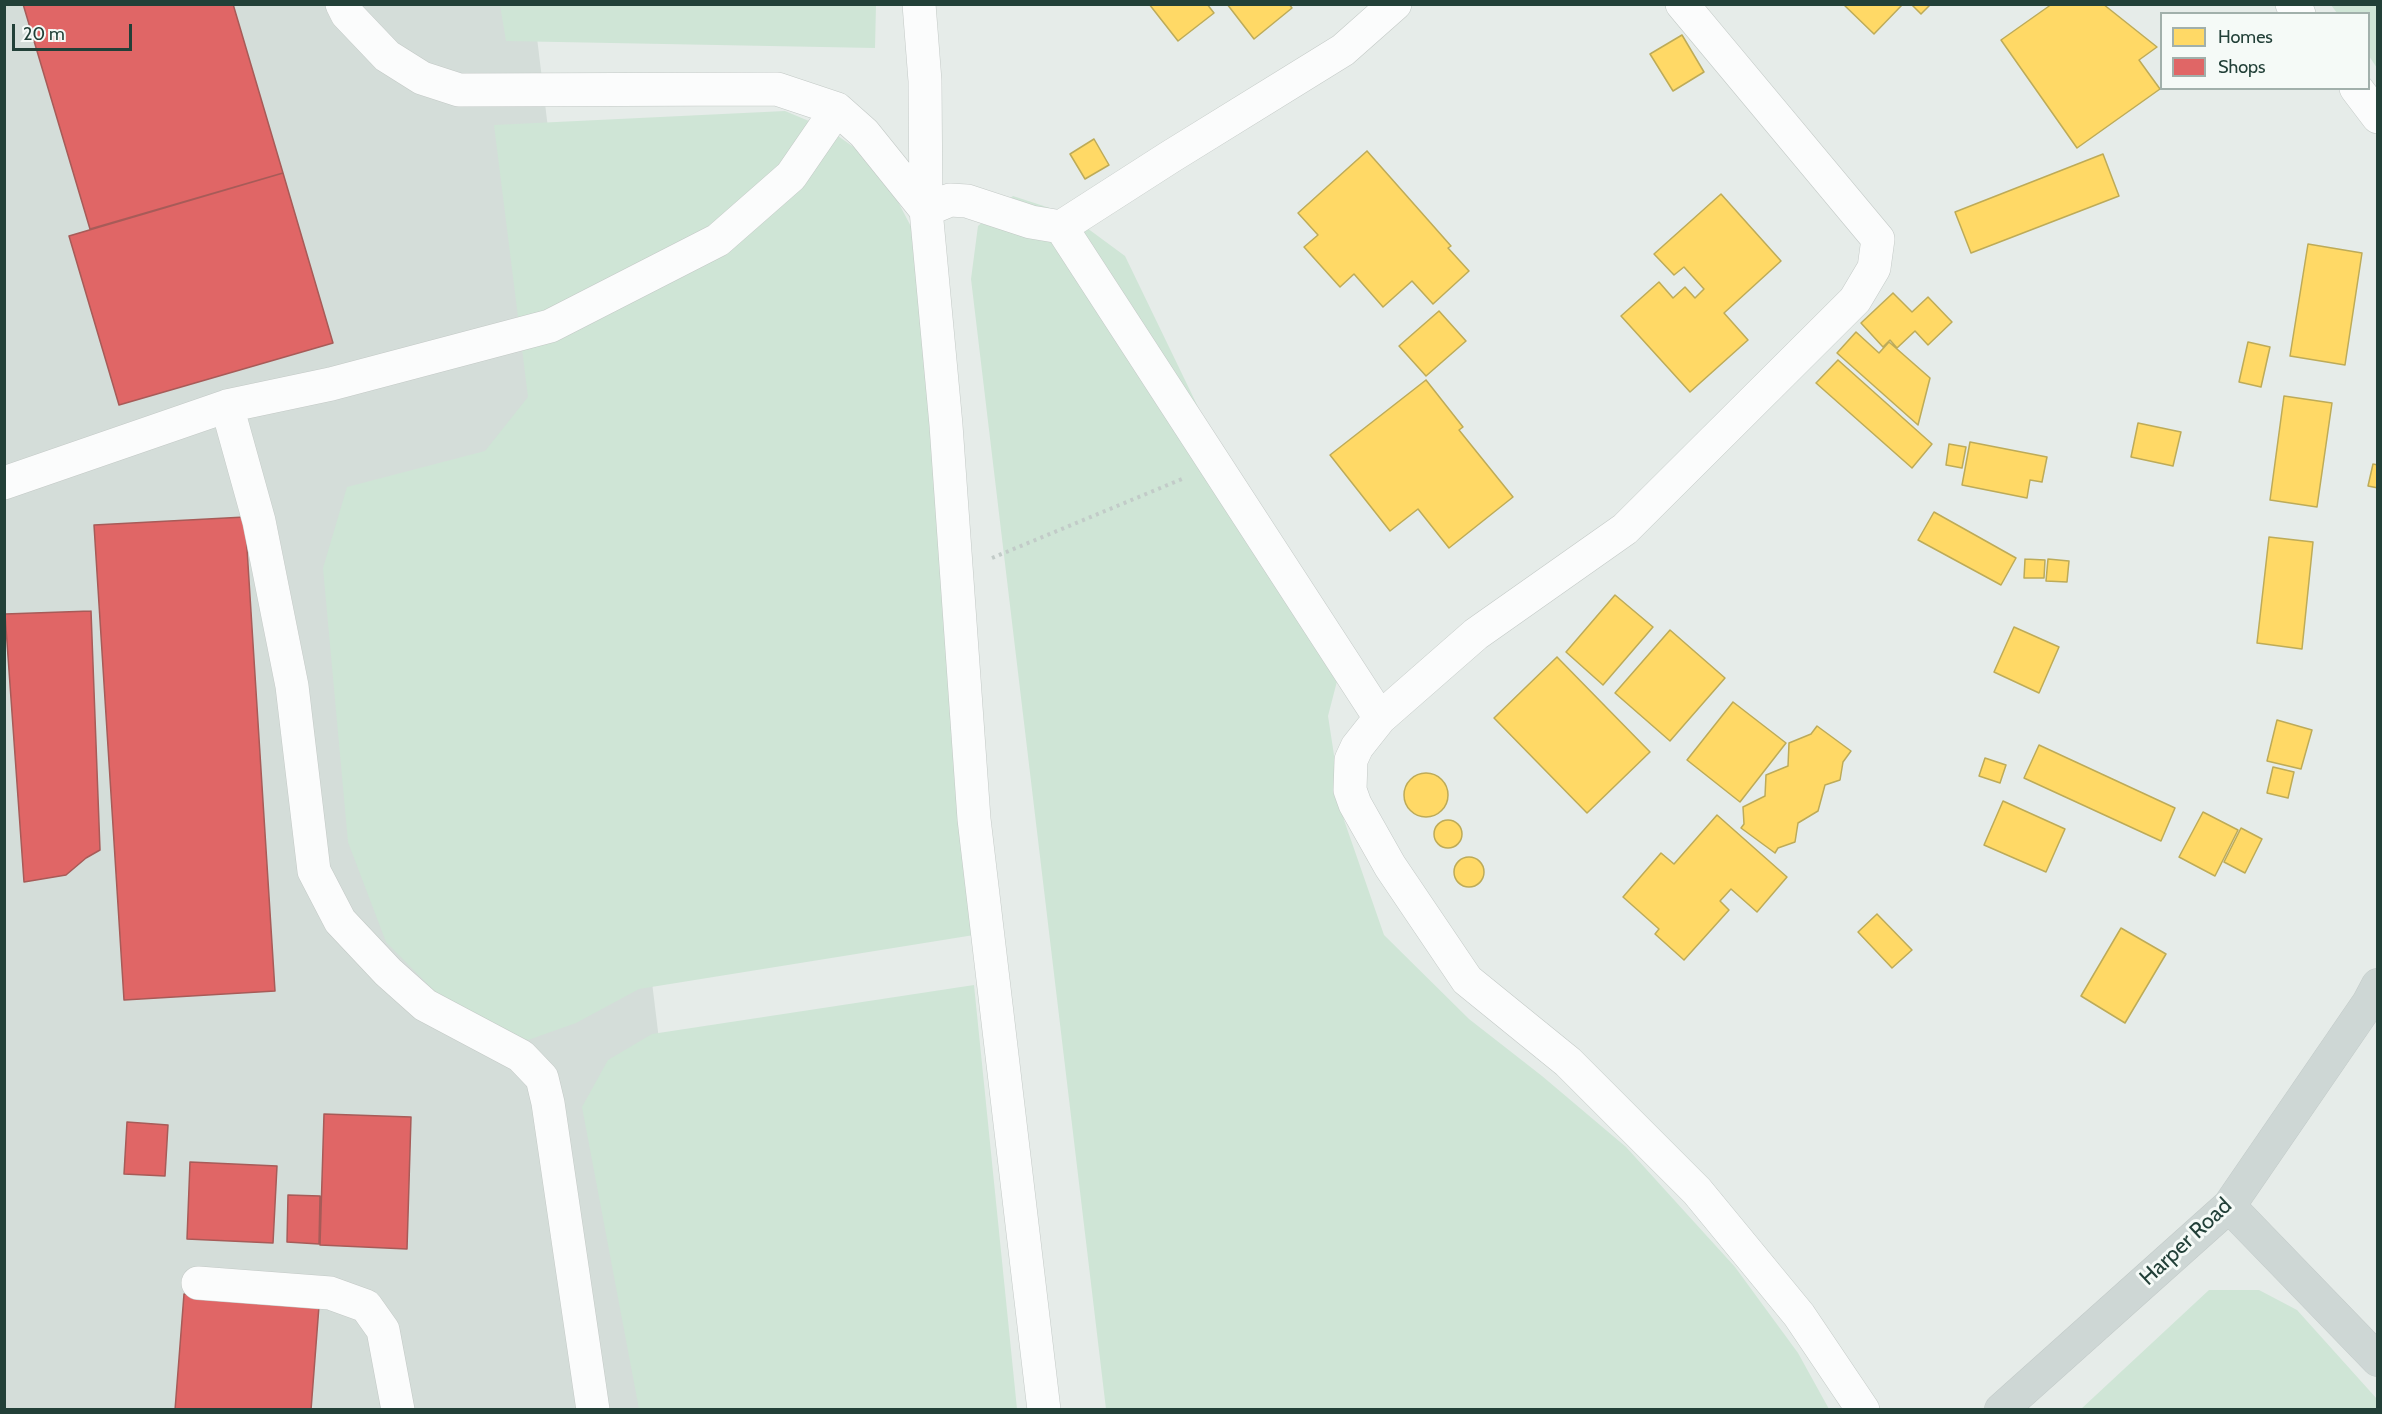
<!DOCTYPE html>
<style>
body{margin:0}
#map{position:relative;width:2382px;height:1414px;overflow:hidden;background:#e6ece9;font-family:Cabin,sans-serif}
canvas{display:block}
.frame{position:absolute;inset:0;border:6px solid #224038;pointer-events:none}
.legend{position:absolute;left:2160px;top:12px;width:210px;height:78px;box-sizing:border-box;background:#f5faf7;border:2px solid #a1b0ab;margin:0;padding:8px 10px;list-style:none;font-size:18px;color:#224038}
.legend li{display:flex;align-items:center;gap:12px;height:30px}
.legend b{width:30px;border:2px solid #a1b0ab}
.scale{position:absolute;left:12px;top:24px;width:120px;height:27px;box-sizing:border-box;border:3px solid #224038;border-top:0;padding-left:8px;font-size:18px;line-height:21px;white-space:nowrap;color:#224038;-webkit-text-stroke:4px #f5faf7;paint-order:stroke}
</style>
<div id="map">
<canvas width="2382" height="1414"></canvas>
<div class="frame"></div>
<ul class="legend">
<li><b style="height:16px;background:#ffd966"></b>Homes</li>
<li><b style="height:16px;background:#e06666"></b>Shops</li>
</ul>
<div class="scale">20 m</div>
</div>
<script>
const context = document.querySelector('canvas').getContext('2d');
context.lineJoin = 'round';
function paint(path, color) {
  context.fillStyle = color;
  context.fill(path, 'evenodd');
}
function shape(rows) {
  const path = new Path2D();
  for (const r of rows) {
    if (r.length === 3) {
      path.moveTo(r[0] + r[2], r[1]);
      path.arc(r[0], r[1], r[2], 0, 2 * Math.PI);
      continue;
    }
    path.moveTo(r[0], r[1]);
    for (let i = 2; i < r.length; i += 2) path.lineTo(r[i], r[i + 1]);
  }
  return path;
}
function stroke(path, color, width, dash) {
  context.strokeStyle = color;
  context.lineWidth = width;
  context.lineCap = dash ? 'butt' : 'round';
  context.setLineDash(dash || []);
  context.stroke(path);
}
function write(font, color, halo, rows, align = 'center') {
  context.font = font + ' Cabin,sans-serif';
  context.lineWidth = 6;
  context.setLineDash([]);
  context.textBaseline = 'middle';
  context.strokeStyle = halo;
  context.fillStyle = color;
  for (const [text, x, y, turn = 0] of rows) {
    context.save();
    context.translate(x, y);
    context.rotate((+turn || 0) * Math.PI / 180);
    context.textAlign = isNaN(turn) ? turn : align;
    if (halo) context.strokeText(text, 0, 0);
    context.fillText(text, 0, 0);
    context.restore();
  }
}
const built = shape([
 [5,5,533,5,704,1409,5,1410]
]);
const green = shape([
 [500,5,876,5,875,48,506,41],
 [2331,5,2377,5,2377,68,2369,56,2368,14,2337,13],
 [785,111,828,129,865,155,895,196,918,240,974,935,639,989,576,1023,528,1040,465,1022,386,942,348,842,323,568,347,487,485,451,528,397,494,125],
 [1013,196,1068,214,1125,256,1228,469,1343,658,1328,716,1344,820,1384,935,1469,1019,1542,1076,1626,1147,1735,1267,1798,1353,1829,1409,1106,1409,971,279,978,226],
 [974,985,1017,1409,639,1409,582,1107,608,1060,652,1034],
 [2209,1290,2259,1290,2297,1310,2377,1399,2377,1409,2081,1409]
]);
const homes = shape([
 [1149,4,1207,4,1214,13,1178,41,1149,4],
 [1227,4,1289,4,1292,8,1254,39,1227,4],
 [1843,4,1903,4,1874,34,1843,4],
 [1911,4,1931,4,1921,14,1911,4],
 [2052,4,2103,4,2157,47,2139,60,2160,89,2077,148,2001,40,2052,4],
 [1682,35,1704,72,1673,91,1650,54,1682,35],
 [1094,139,1109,165,1085,179,1070,154,1094,139],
 [1367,151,1451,246,1448,248,1469,271,1433,304,1412,281,1383,307,1354,274,1340,287,1304,247,1318,235,1298,213,1367,151],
 [2103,154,2119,196,1971,253,1955,212,2103,154],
 [1721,194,1781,261,1724,313,1748,340,1690,392,1621,316,1659,282,1673,298,1685,287,1695,298,1704,289,1684,267,1674,275,1654,254,1721,194],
 [2308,244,2362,253,2345,365,2290,356,2308,244],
 [1893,293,1912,312,1928,297,1952,322,1928,345,1915,331,1897,348,1890,340,1883,347,1861,323,1893,293],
 [1439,311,1466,341,1426,376,1399,346,1439,311],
 [1856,332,1879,353,1889,342,1930,378,1918,425,1837,353,1856,332],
 [2248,342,2270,347,2261,387,2239,382,2248,342],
 [1838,360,1932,444,1912,468,1816,383,1838,360],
 [1426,380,1463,427,1459,430,1513,497,1449,548,1418,509,1390,531,1330,455,1426,380],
 [2284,396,2332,403,2317,507,2270,500,2284,396],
 [2138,423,2181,432,2173,466,2131,457,2138,423],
 [1970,442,2047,457,2042,482,2030,480,2027,498,1962,485,1970,442],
 [1949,444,1966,447,1962,468,1946,465,1949,444],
 [2373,464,2378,465,2378,488,2368,486,2373,464],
 [1934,512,2016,558,2001,585,1918,540,1934,512],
 [2269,537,2313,542,2302,649,2257,643,2269,537],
 [2025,559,2045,560,2044,578,2024,578,2025,559],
 [2048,559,2069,561,2067,582,2046,581,2048,559],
 [1615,595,1653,627,1603,685,1566,652,1615,595],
 [2014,627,2059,647,2039,693,1994,672,2014,627],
 [1670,630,1725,678,1670,741,1615,693,1670,630],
 [1557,657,1650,752,1587,813,1494,718,1557,657],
 [1733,702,1786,743,1740,802,1687,760,1733,702],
 [2277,720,2312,730,2301,769,2267,761,2277,720],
 [1817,726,1851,751,1843,762,1840,780,1825,785,1818,811,1798,823,1795,842,1778,848,1775,853,1741,828,1744,824,1743,807,1765,796,1766,775,1788,766,1789,743,1811,734,1817,726],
 [2039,745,2175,808,2161,841,2024,778,2039,745],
 [1985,758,2006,765,2000,783,1979,776,1985,758],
 [2273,767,2294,772,2288,798,2267,793,2273,767],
 [1426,795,22],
 [2003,801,2065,829,2046,872,1984,845,2003,801],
 [2203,812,2238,830,2215,876,2179,857,2203,812],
 [1717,815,1787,877,1757,912,1731,889,1720,901,1729,910,1684,960,1655,934,1659,929,1623,897,1661,853,1674,864,1717,815],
 [1448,834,14],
 [2241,828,2262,839,2245,873,2224,862,2241,828],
 [1469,872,15],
 [1877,914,1912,950,1892,968,1858,932,1877,914],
 [2121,928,2166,954,2125,1023,2081,996,2121,928]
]);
const shops = shape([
 [23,4,233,4,283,173,90,229,23,4],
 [283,173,333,343,119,405,69,236,283,173],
 [245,517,275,991,124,1000,94,525,245,517],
 [91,611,100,850,86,858,66,875,24,882,5,614,91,611],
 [324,1114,411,1117,407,1249,320,1245,324,1114],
 [127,1122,168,1125,165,1176,124,1174,127,1122],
 [190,1162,277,1166,273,1243,187,1239,190,1162],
 [288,1195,320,1196,319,1244,287,1242,288,1195],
 [184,1294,319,1306,311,1410,175,1410,184,1294]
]);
const path = shape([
 [992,558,1182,479]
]);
const minor = shape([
 [342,4,347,14,387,56,422,78,459,90,777,89,837,109,864,133,926,210],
 [919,4,925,81,926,210,946,425,974,819,1044,1410],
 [1682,4,1878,239,1874,268,1855,300,1625,529,1476,634,1380,718,1357,747,1351,760,1350,790,1355,804,1390,866,1467,980,1568,1062,1697,1191,1799,1315,1863,1410],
 [2292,4,2299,14],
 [2356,88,2378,117],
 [926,210,950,200,967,201,1031,222,1061,227,1170,157,1343,50,1395,4],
 [1061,227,1380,718],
 [227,406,259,521,292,686,314,871,340,921,388,972,425,1005,521,1056,542,1078,548,1103,593,1410],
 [4,483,227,406,331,384,550,326,718,240,791,176,837,109],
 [198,1283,330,1293,366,1306,383,1330,398,1410]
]);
const major = shape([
 [2229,1206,2378,1360],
 [2001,1410,2229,1206,2369,1002,2378,985]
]);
const streetNames = [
 ["Harper Road",2186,1242,-43]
];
paint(built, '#d4ddd9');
paint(green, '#cfe5d6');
paint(homes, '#ffd966');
stroke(homes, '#bdab58', 1.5);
paint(shops, '#e06666');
stroke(shops, '#a75b58', 1.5);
stroke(minor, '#c3c9c6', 34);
stroke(major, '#c2cac8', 34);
stroke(path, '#c2cbc8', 4, [3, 4.5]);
stroke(minor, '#fbfcfc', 33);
stroke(major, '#ced7d5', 33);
write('22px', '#224038', '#f5faf7', streetNames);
</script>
